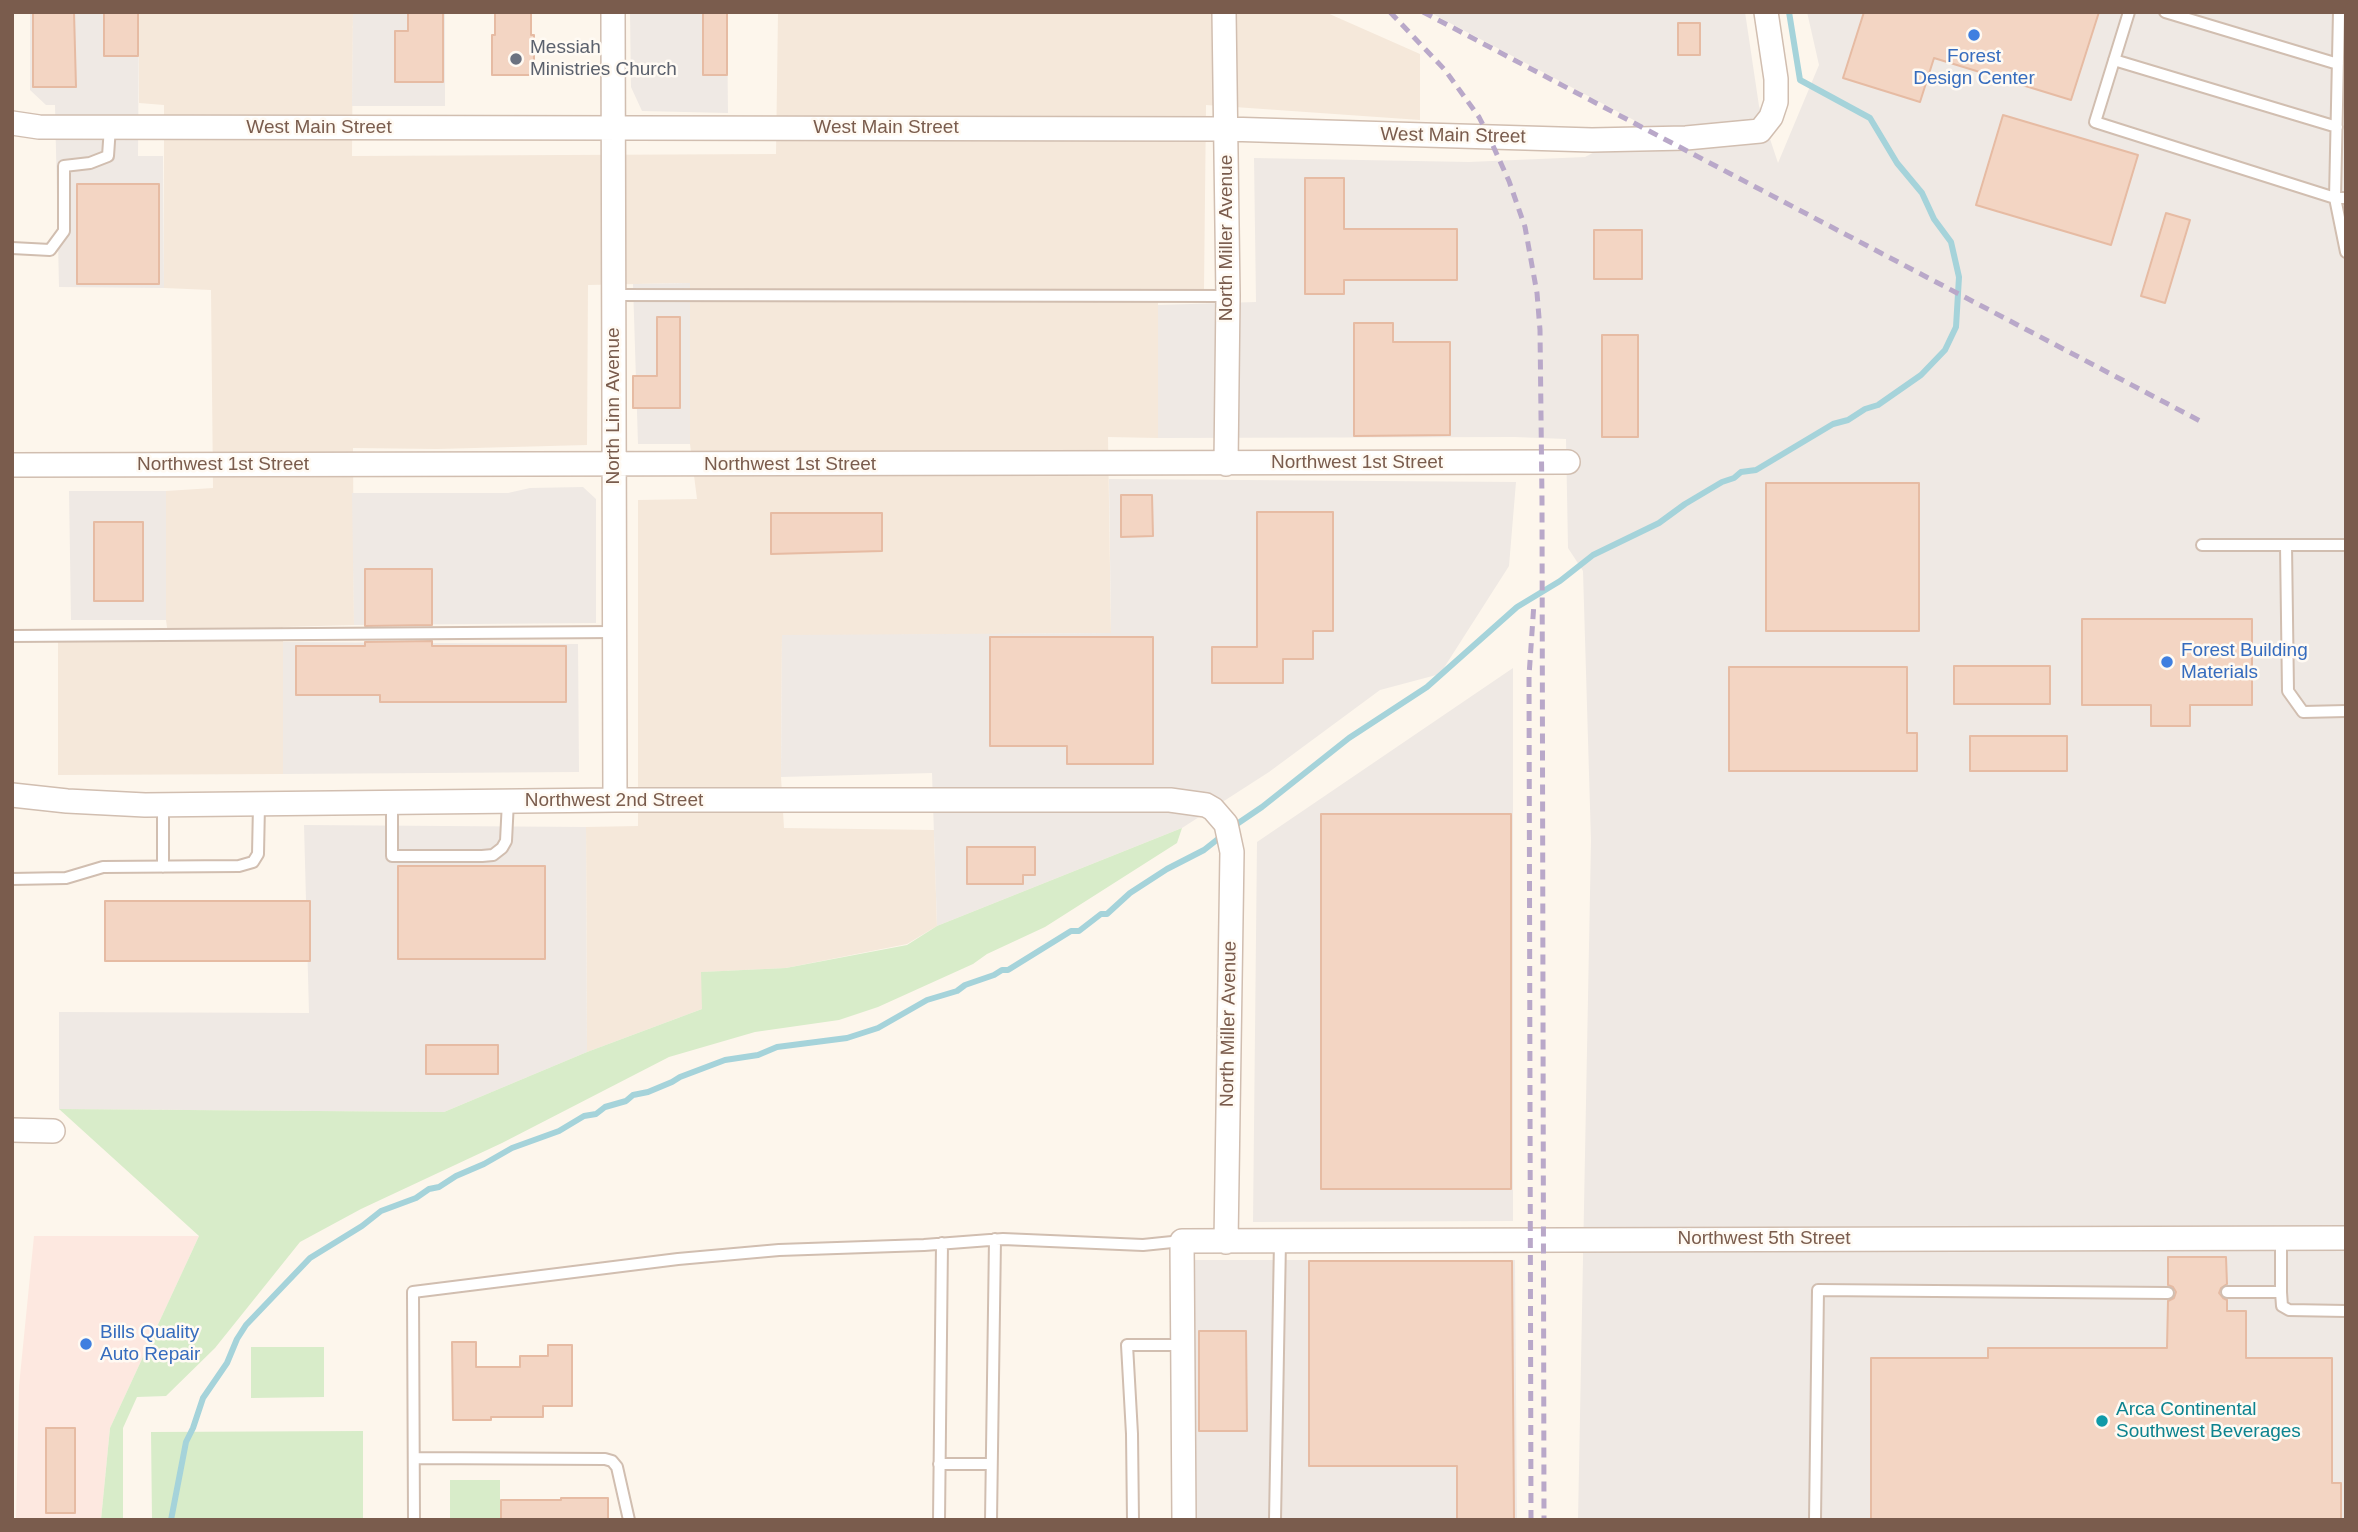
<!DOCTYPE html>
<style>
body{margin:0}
#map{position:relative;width:2358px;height:1532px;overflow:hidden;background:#fdf6ec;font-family:Arial,sans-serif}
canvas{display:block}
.frame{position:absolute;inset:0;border:14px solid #7a5c4d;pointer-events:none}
</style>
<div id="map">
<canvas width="2358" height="1532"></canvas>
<div class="frame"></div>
</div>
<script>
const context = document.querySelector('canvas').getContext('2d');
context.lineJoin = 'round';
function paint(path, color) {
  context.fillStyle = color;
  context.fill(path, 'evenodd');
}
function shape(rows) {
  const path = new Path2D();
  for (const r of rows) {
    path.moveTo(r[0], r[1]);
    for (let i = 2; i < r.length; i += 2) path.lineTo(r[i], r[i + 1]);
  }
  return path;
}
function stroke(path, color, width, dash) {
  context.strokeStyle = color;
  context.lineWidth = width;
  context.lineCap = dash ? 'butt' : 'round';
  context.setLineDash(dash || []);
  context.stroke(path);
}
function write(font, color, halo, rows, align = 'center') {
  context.font = font + ' Arial,sans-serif';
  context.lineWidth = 5;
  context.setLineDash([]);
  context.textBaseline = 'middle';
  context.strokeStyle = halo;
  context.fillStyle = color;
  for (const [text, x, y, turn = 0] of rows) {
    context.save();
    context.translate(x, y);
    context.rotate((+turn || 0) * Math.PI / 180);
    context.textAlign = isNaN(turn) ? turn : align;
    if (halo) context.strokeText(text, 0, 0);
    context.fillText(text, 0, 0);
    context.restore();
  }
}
const residential = shape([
 [139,12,353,12,352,156,776,154,778,12,1325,12,1420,54,1420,120,1206,105,1204,289,1158,289,1158,438,1108,437,1111,633,782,636,781,777,784,828,934,830,937,926,907,944,786,968,702,972,702,1009,587,1052,586,827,638,826,638,500,697,499,690,444,689,283,588,285,587,445,437,449,353,448,354,625,283,627,283,774,58,775,58,642,169,642,166,620,166,491,213,488,211,290,164,288,164,105,139,103]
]);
const commercial = shape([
 [34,1236,199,1236,110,1428,101,1520,16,1520,19,1386]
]);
const industrial = shape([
 [30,12,139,12,138,156,163,156,164,288,59,287,55,105,46,105,30,90],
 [353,12,445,12,445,106,352,106],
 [630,12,727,12,728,113,642,111,631,87],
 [1429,12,1745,12,1759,106,1778,163,1819,65,1807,12,2346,12,2346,1520,1578,1520,1591,841,1583,571,1568,548,1566,439,1515,437,1158,438,1158,305,1256,302,1254,158,1469,162,1585,157,1645,126],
 [690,283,690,444,638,444,633,284],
 [1109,479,1516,482,1509,566,1440,674,1380,690,1269,772,1182,828,937,926,932,773,781,777,782,635,1111,633],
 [583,487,596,499,596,623,354,625,352,493,508,493,530,488],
 [69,491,166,491,166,620,71,620],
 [283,642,578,644,579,772,283,774],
 [1513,668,1513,1221,1253,1222,1257,842],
 [304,825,586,827,587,1052,444,1112,59,1109,59,1012,309,1013],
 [1169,1260,1515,1260,1517,1520,1173,1520]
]);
const green = shape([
 [1182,828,1177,843,1045,927,987,954,973,964,878,1007,839,1020,755,1032,669,1057,502,1143,361,1209,300,1242,215,1348,166,1396,137,1397,123,1428,123,1520,101,1520,110,1428,199,1236,59,1109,444,1112,587,1052,702,1009,701,972,786,968,907,945,937,926],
 [251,1347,324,1347,324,1397,251,1398],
 [363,1431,363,1520,152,1520,151,1432],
 [450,1480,500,1480,500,1520,450,1520]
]);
const stream = shape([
 [1231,828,1262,807,1349,738,1427,687,1517,607,1560,581,1593,555,1659,523,1685,504,1722,482,1734,478,1741,472,1756,470,1833,424,1848,420,1865,409,1878,405,1921,375,1945,350,1956,327,1959,277,1951,242,1934,219,1922,193,1897,163,1870,118,1800,80,1789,12],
 [171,1520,186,1442,193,1428,203,1398,227,1363,237,1339,246,1325,310,1258,362,1226,381,1211,416,1198,429,1189,439,1187,456,1176,484,1164,512,1148,559,1131,584,1116,596,1114,605,1107,626,1101,633,1095,648,1092,672,1082,680,1077,725,1060,758,1055,777,1047,847,1038,878,1028,927,1000,957,991,965,985,994,975,1002,970,1008,970,1071,931,1079,931,1101,914,1107,914,1130,893,1167,869,1204,850,1223,835]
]);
const building = shape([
 [33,12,74,12,76,87,33,87,33,12],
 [104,12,138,12,138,56,104,56,104,12],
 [408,12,443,12,443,82,395,82,395,31,408,31,408,12],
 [495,12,531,12,531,35,534,35,534,75,492,75,492,35,495,35,495,12],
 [703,12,727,12,727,75,703,75,703,12],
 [1864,12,2099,12,2071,100,1934,58,1920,102,1843,78,1864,12],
 [1678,23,1700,23,1700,55,1678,55,1678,23],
 [2003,115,2138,155,2111,245,1976,205,2003,115],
 [1305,178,1344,178,1344,229,1457,229,1457,280,1344,280,1344,294,1305,294,1305,178],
 [77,184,159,184,159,284,77,284,77,184],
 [2166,213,2190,220,2165,303,2141,296,2166,213],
 [1594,230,1642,230,1642,279,1594,279,1594,230],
 [657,317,680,317,680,408,633,408,633,376,657,376,657,317],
 [1354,323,1393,323,1393,342,1450,342,1450,435,1354,436,1354,323],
 [1602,335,1638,335,1638,437,1602,437,1602,335],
 [1766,483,1919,483,1919,631,1766,631,1766,483],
 [1121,495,1152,495,1153,536,1121,537,1121,495],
 [1257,512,1333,512,1333,631,1313,631,1313,659,1283,659,1283,683,1212,683,1212,647,1257,647,1257,512],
 [771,513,882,513,882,551,771,554,771,513],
 [94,522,143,522,143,601,94,601,94,522],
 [365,569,432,569,432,625,365,626,365,569],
 [2082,619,2252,619,2252,705,2190,705,2190,726,2151,726,2151,705,2082,705,2082,619],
 [990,637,1153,637,1153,764,1067,764,1067,746,990,746,990,637],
 [432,641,432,646,566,646,566,702,380,702,380,695,296,695,296,646,365,646,365,642,432,641],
 [1954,666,2050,666,2050,704,1954,704,1954,666],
 [1729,667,1907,667,1907,733,1917,733,1917,771,1729,771,1729,667],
 [1970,736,2067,736,2067,771,1970,771,1970,736],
 [1321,814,1511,814,1511,1189,1321,1189,1321,814],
 [967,847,1035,847,1035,875,1023,875,1023,884,967,884,967,847],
 [398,866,545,866,545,959,398,959,398,866],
 [105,901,310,901,310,961,105,961,105,901],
 [426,1045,498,1045,498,1074,426,1074,426,1045],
 [2168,1257,2226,1257,2227,1284,2221,1288,2219,1293,2223,1298,2227,1300,2227,1311,2246,1311,2246,1358,2332,1358,2332,1483,2341,1483,2341,1520,1871,1520,1871,1358,1988,1358,1988,1348,2167,1348,2168,1301,2174,1298,2176,1292,2173,1287,2168,1285,2168,1257],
 [1309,1261,1512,1261,1514,1520,1457,1520,1457,1466,1309,1466,1309,1261],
 [1199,1331,1246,1331,1247,1431,1199,1431,1199,1331],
 [452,1342,476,1342,476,1367,520,1367,520,1356,548,1356,548,1345,572,1345,572,1406,543,1406,543,1417,491,1417,491,1420,453,1420,452,1342],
 [46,1428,75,1428,75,1513,46,1513,46,1428],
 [561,1498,608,1498,608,1520,501,1520,501,1500,561,1500,561,1498]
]);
const service = shape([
 [2129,12,2095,122,2335,198,2346,252],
 [2165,12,2338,64],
 [2339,12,2335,198,2346,198],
 [2114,60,2337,127],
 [12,248,50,250,64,231,64,166,90,163,108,156,110,127],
 [614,295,1228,296],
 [2202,545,2346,545],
 [2286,545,2288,691,2303,712,2346,711],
 [12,636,615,632],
 [392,802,392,856,482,856,493,855,502,848,506,841,508,801],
 [163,805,163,867],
 [12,879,66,878,103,867,239,866,253,862,258,854,259,805],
 [2227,1292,2281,1292,2281,1237],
 [2281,1292,2282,1306,2289,1310,2346,1311],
 [414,1458,605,1459,612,1461,617,1467,629,1520],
 [939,1464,991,1464],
 [414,1520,413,1292,678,1259,779,1250,924,1245,1003,1239,1143,1245,1182,1241],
 [939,1520,942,1243],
 [991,1520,995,1239],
 [1133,1520,1132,1434,1127,1345,1182,1345],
 [1275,1520,1280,1241],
 [1815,1520,1818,1290,2168,1293]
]);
const minor = shape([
 [613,12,615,800],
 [1224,12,1228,296,1226,464],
 [12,123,39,127,1226,129,1592,140,1686,138,1760,131,1771,117,1776,102,1776,79,1766,12],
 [12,465,1568,462],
 [12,795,67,801,145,805,615,800,1170,800,1206,805,1213,809,1226,824,1232,852,1226,1242],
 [12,1130,53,1131],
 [1184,1520,1182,1241,2346,1238]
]);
const rail = shape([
 [1390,12,1445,70,1479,117,1489,137,1509,181,1525,227,1537,293,1540,330,1542,500,1544,1520],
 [1423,12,2204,423],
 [1531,1520,1529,676,1534,603]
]);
const markers = [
 [1974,35,7,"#3f7fe0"],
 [516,59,7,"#6b7280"],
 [2167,662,7,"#3f7fe0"],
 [86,1344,7,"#3f7fe0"],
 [2102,1421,7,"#0f9aa8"]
];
const worshipNames = [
 ["Messiah",530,48],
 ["Ministries Church",530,70]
];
const shopNames = [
 ["Forest",1974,57,"center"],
 ["Design Center",1974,79,"center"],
 ["Forest Building",2181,651],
 ["Materials",2181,673],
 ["Bills Quality",100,1333],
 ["Auto Repair",100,1355]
];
const streetNames = [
 ["West Main Street",319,128],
 ["West Main Street",886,128],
 ["West Main Street",1453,136,1],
 ["North Miller Avenue",1227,238,-90],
 ["North Linn Avenue",614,406,-90],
 ["Northwest 1st Street",1357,463],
 ["Northwest 1st Street",223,465],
 ["Northwest 1st Street",790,465],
 ["Northwest 2nd Street",614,801],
 ["North Miller Avenue",1229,1024,-89],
 ["Northwest 5th Street",1764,1239]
];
const cultureNames = [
 ["Arca Continental",2116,1410],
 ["Southwest Beverages",2116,1432]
];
paint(residential, '#f5e8da');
paint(commercial, '#fde8e0');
paint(industrial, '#efe9e4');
paint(green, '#d8ecc9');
stroke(stream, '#a5d3da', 6);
paint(building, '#f3d5c3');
stroke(building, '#e6bba3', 2);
stroke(service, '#d1beb0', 14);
stroke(minor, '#d1beb0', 26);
stroke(service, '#fff', 10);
stroke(minor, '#fff', 23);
stroke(rail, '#b9a8c9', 5, [10, 7]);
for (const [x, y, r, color] of markers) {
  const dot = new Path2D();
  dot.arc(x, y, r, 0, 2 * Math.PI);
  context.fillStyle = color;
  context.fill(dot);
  stroke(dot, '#fffaf3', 2.5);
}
write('19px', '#5b616d', '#fffaf3', worshipNames, 'left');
write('19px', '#366cbe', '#fffaf3', shopNames, 'left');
write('19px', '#7a5c4d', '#fffaf3', streetNames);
write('19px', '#0d838f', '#fffaf3', cultureNames, 'left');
</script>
